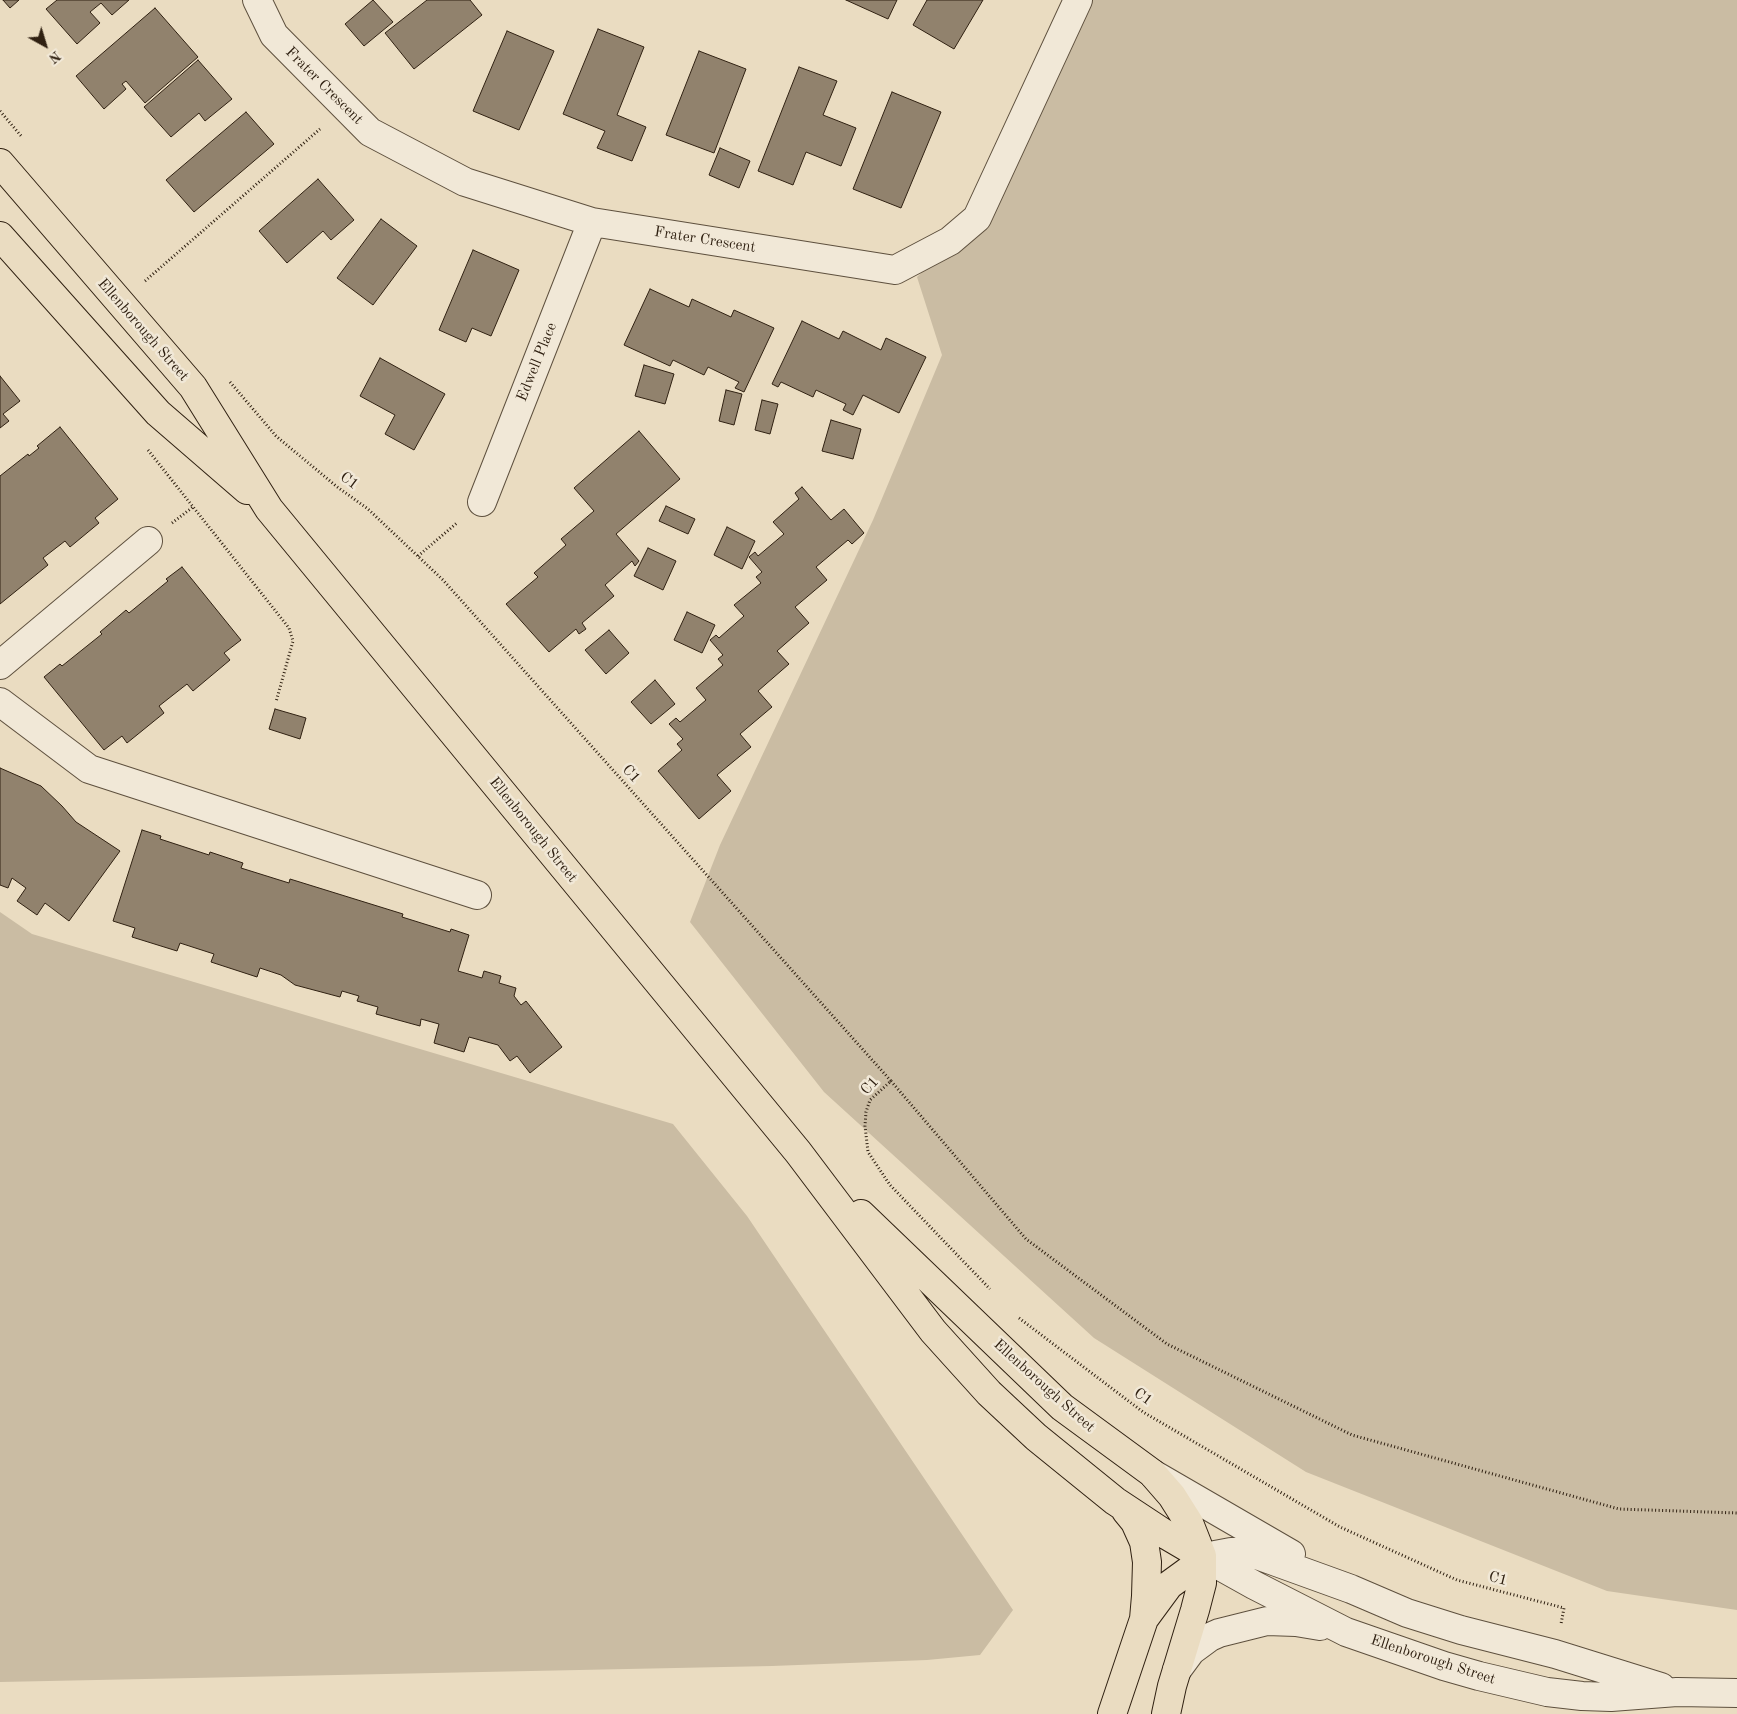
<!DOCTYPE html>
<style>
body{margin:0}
#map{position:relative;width:1737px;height:1714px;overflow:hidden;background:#eadcc1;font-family:"Old Standard TT",serif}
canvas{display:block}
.north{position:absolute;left:20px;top:20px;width:50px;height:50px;-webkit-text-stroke:4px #f1e8d7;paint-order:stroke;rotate:141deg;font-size:14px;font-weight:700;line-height:20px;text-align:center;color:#302112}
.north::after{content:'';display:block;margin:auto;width:18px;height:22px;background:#302112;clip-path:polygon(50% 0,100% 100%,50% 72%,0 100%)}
</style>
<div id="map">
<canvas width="1737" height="1714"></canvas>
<div class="north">N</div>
</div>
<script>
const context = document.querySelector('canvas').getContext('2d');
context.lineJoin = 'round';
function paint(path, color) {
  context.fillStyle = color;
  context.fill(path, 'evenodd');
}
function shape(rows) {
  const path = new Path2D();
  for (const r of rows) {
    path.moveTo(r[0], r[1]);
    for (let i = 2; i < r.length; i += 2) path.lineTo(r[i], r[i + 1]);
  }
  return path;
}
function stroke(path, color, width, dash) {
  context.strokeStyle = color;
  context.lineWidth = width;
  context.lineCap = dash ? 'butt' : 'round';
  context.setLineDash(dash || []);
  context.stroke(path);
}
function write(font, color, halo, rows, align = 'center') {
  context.font = font + ' "Old Standard TT",serif';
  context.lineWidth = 5;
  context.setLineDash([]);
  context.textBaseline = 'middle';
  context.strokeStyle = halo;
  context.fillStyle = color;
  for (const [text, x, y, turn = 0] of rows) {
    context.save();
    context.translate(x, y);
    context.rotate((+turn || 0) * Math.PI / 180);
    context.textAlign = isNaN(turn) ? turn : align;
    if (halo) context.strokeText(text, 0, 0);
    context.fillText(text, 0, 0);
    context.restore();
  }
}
const green = shape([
 [1078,0,1737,0,1737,1610,1607,1591,1306,1472,1094,1338,824,1092,690,922,720,845,873,520,942,355,917,277,977,218],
 [0,912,32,934,673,1124,747,1216,1013,1610,980,1655,927,1660,772,1666,0,1682]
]);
const building = shape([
 [3,0,19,0,10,8,3,0],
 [57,0,129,0,112,15,101,3,90,12,100,23,77,44,46,9,57,0],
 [373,0,393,22,364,46,345,24,373,0],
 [427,0,470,0,482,15,414,69,385,33,427,0],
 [846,0,897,0,888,19,846,0],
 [927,0,983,0,954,49,913,25,927,0],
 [155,8,198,57,145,103,126,81,122,84,126,89,104,109,76,76,155,8],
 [598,29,644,47,617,115,646,127,632,161,597,148,605,131,563,114,598,29],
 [507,31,554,51,519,130,473,111,507,31],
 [699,51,746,69,714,153,666,135,699,51],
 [198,60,232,99,205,121,199,113,171,137,144,107,198,60],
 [799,67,837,81,823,115,856,128,841,166,806,152,793,185,758,171,799,67],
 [892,92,941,112,901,208,853,189,892,92],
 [246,112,274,144,194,212,166,180,246,112],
 [720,148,750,161,739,188,709,175,720,148],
 [318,179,354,220,331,240,323,231,287,263,259,231,318,179],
 [381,219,417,246,373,305,337,278,381,219],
 [473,250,519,270,491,336,472,328,466,342,439,330,473,250],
 [650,289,689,307,692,299,731,317,734,310,774,328,744,392,735,388,739,382,708,367,704,375,673,360,670,366,624,345,650,289],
 [802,321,839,339,843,331,881,350,886,338,926,357,899,413,863,395,853,415,843,410,846,404,816,390,813,397,781,382,778,387,772,384,802,321],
 [380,358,445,394,414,450,385,434,395,415,360,396,380,358],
 [644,365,674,374,665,404,635,396,644,365],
 [0,376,20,401,3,414,9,421,0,428,0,376],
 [726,390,742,394,734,425,719,421,726,390],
 [762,400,778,404,770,434,755,430,762,400],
 [831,420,861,429,853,459,822,451,831,420],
 [60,427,118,499,95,518,99,523,70,547,65,541,43,558,48,565,0,604,0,476,28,454,29,456,39,448,37,446,60,427],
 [639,431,680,479,616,534,639,561,635,566,632,561,605,585,614,596,582,623,586,629,579,634,576,629,549,652,506,604,538,577,534,573,566,545,561,539,594,511,574,488,639,431],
 [802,487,831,520,844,509,864,533,852,544,848,540,816,567,827,580,795,607,809,623,777,651,789,664,758,691,772,707,740,734,751,747,717,775,731,791,699,819,658,771,682,750,677,744,683,739,669,724,676,718,680,722,706,700,696,688,723,665,718,659,723,655,710,640,716,635,719,638,744,616,734,605,761,583,756,577,762,572,749,557,755,552,758,556,784,534,773,522,799,499,795,493,802,487],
 [666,506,695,519,688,534,659,521,666,506],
 [727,527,755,541,742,569,714,555,727,527],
 [648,548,676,561,663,590,634,576,648,548],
 [182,567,241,640,224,653,230,660,193,691,187,684,159,706,164,713,127,743,122,736,104,750,44,677,60,664,62,666,102,634,100,632,126,610,129,613,168,581,166,579,182,567],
 [687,612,715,625,702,653,674,640,687,612],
 [609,630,629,653,606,674,585,650,609,630],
 [655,680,675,704,651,724,631,702,655,680],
 [275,709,306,718,300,739,269,729,275,709],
 [0,768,41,786,62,806,76,822,120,851,69,921,45,903,37,915,17,901,26,888,12,878,8,888,0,885,0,768],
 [142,830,161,836,160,839,209,855,210,852,243,863,241,868,289,883,290,879,403,914,402,917,450,932,451,929,469,935,458,971,482,978,484,971,501,976,499,983,516,988,514,996,521,1005,526,1001,562,1047,530,1073,517,1056,510,1061,498,1045,469,1037,464,1052,434,1043,439,1024,421,1019,420,1026,376,1014,378,1007,357,1001,359,996,342,991,340,997,295,985,281,975,260,968,257,977,211,962,214,954,180,943,177,951,132,937,135,928,113,921,142,830]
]);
const path = shape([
 [0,111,22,137],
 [145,281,320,129],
 [230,382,276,436,336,486,368,509,443,580,891,1081,870,1100,866,1112,865,1126,868,1152,890,1185,990,1289],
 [148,450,289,628,293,641,276,702],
 [172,523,193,507],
 [418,556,458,522],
 [891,1081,1026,1239,1167,1344,1352,1435,1619,1509,1737,1513],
 [1019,1318,1143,1412,1340,1527,1457,1580,1564,1608,1561,1624]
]);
const minor = shape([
 [257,0,274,35,370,132,465,182,592,222,895,270,950,241,977,218,1078,0],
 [482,502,592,222],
 [0,665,148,541],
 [0,702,89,769,477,895],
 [1153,1474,1291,1554],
 [1202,1556,1254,1585,1346,1632,1444,1666,1479,1676,1547,1692,1582,1696,1611,1697,1677,1692,1737,1693],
 [1202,1561,1215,1555,1231,1552,1246,1552,1257,1555,1351,1589,1407,1613,1461,1630,1555,1654,1661,1687],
 [1177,1670,1191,1651,1210,1637,1219,1633,1267,1621,1296,1622,1320,1626]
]);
const major = shape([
 [0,163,193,387,269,509,798,1152,933,1331,989,1393,1036,1437,1115,1501,1168,1536,1202,1556],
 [0,236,158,413,247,490],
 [861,1214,1062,1407,1152,1473,1172,1496,1189,1523,1202,1556,1202,1583,1195,1610,1172,1686,1166,1714],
 [1144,1619,1169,1585,1202,1561],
 [1112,1714,1144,1619,1146,1596,1147,1562,1144,1542,1135,1522,1126,1511]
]);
const streetNames = [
 ["Frater Crescent",324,86,45],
 ["Frater Crescent",705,240,9],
 ["Ellenborough Street",143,330,49],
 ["Edwell Place",537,362,-68],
 ["C1",349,481,37],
 ["C1",631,774,48],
 ["Ellenborough Street",533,830,51],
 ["C1",870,1086,-48],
 ["Ellenborough Street",1044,1386,42],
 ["C1",1143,1397,36],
 ["C1",1498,1579,14],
 ["Ellenborough Street",1433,1660,18]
];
paint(green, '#cabca3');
paint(building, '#91826d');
stroke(building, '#302112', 1);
stroke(minor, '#5e503e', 30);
stroke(major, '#302112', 30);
stroke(path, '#302112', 3, [1, 2.5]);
stroke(minor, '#f1e8d7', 28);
stroke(major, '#eadcc1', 28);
write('15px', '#302112', '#f1e8d7', streetNames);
</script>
